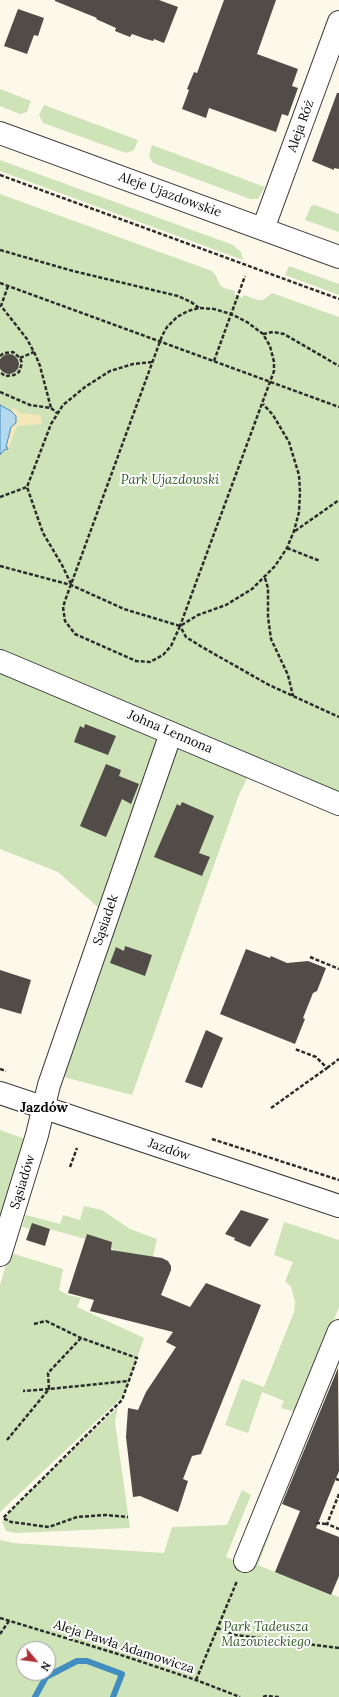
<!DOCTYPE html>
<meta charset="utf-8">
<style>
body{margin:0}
#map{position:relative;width:339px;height:1697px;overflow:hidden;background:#fdf9ea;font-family:Lora,serif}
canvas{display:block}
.north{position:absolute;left:16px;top:1641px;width:40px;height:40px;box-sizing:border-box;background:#fff;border:1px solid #9d9d9d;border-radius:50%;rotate:119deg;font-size:11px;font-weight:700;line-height:16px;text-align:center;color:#0b0b0b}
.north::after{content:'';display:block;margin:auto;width:14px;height:18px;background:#ac3136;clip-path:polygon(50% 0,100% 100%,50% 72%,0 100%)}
</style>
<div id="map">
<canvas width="339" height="1697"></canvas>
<div class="north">N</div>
</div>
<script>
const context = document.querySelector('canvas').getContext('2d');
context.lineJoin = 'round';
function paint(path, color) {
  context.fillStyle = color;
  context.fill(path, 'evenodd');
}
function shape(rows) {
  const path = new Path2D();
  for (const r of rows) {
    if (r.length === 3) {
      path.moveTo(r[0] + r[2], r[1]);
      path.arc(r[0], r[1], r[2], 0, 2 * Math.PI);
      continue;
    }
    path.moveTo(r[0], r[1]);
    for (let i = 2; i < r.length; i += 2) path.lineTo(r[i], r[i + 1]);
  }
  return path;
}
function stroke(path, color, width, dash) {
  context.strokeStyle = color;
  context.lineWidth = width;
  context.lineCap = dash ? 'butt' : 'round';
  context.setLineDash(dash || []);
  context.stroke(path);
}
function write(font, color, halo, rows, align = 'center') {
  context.font = font + ' Lora,serif';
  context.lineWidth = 4;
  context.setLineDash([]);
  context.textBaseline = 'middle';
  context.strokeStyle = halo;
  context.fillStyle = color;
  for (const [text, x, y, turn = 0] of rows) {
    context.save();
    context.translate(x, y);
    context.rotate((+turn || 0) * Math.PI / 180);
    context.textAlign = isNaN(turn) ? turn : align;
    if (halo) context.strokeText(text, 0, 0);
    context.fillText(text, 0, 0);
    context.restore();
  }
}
const green = shape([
 [0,89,31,101,27,112,20,114,0,106],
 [44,105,138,140,134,150,126,153,43,123,39,115],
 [152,145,265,187,258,199,250,199,153,163,149,156],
 [0,160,233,245,241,252,243,260,0,171],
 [0,194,212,271,216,276,220,285,224,288,235,291,234,294,242,298,244,295,258,300,263,300,272,293,339,317,339,798,0,655],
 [315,205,339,214,339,232,305,220,311,206],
 [289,266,339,284,339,295,285,275],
 [0,672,162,740,100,909,58,872,0,849],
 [175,746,249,774,239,795,132,1095,60,1076],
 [0,1130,28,1140,0,1228],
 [84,1206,102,1210,130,1229,157,1239,153,1257,115,1251,112,1248,112,1242,87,1234,85,1239,32,1224,30,1229,22,1227,26,1215,60,1224,63,1215,80,1220],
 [284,1222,339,1240,339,1307,296,1412,281,1408,284,1401,262,1392,248,1433,225,1425,242,1379,264,1387,294,1312,295,1302,291,1287,285,1281,293,1262,274,1255],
 [9,1254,14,1254,63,1269,59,1290,68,1295,81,1298,77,1307,144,1338,127,1388,120,1399,0,1512,0,1285],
 [118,1407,115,1422,130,1528,17,1533,6,1531,2,1522,9,1512],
 [242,1490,251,1495,226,1557,236,1561,267,1528,271,1531,258,1565,330,1595,332,1594,339,1597,339,1697,0,1697,0,1540,13,1543,164,1553,172,1527,227,1525],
 [24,1649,48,1649,48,1673,24,1673]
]);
const sand = shape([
 [13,407,20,413,40,415,42,422,42,424,17,426,9,448,6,447,12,425,14,414,11,411]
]);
const water = shape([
 [0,405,11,411,16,416,16,423,11,427,6,447,8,448,7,450,5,449,0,455,0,405]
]);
const stream = shape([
 [35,1697,46,1677,77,1661,87,1661,122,1674,113,1697]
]);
const building = shape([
 [55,0,159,0,178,7,164,43,154,39,153,41,146,39,132,34,130,37,115,31,116,28,96,19,97,18,55,1],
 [224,0,276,0,257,54,298,69,292,86,298,88,288,116,282,114,276,132,209,108,206,118,182,109,189,90,187,89,194,72,197,73],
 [18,9,44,18,38,36,34,35,27,54,4,46],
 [337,93,339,93,339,169,334,168,334,170,312,161],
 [9,364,10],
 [85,724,116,736,108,755,74,742,80,726,84,728],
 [106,764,121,770,119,776,139,784,131,804,122,799,106,837,80,826],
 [182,802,214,816,199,853,210,857,202,876,154,857,177,804,180,806],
 [125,946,152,955,145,976,110,963,116,947,124,951],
 [246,949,270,958,271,956,287,963,308,961,326,968,317,991,313,993,303,1018,305,1019,295,1044,220,1014],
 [0,970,31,980,21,1014,0,1008],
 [206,1030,223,1038,202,1088,185,1082],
 [241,1210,269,1219,250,1247,234,1240,235,1238,225,1234],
 [32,1223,50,1229,45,1246,26,1240],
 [87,1234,112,1242,111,1250,162,1258,168,1261,171,1266,171,1270,161,1295,190,1307,206,1283,261,1305,201,1454,192,1456,183,1479,188,1481,178,1512,140,1496,133,1497,126,1437,128,1408,138,1410,146,1392,176,1347,166,1342,173,1332,90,1311,94,1300,68,1293],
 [338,1368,339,1471,316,1528,339,1537,339,1576,331,1595,275,1572,300,1511,282,1504]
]);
const path = shape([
 [0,175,339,299],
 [0,250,73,271,178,296,191,302,199,308],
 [0,283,339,407],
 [8,286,1,306,27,339,36,356,40,366,51,408],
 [263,334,273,332,284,334,339,366],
 [0,356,4,353,13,352,20,358,22,363,19,372,14,375,5,376,0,372],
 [20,358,34,352],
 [214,361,245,276],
 [0,392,30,405,51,408,57,413],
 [0,497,27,487],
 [295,531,339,500],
 [287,548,320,561],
 [0,566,71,585,124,609,180,626,198,615,226,605,252,589,275,566,287,548,294,531,299,512,300,492,299,475,289,442,273,415,263,404],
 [265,578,268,588,268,617,271,639,288,675,293,696],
 [71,584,62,565,43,533,27,487,51,424,63,405,85,387,110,371,133,364,153,362],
 [180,626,171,646,163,655,150,662,136,661,75,634,65,621,63,607,66,598,162,336,167,327,177,317,188,311,199,308,214,309,231,314,247,322,263,334,270,346,274,362,274,371,180,626,186,637,202,647,269,685,339,717],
 [310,957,339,969],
 [327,1068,339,1059],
 [0,1069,6,1071],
 [271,1108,327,1068,316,1057,295,1049],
 [212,1139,339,1180],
 [70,1167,77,1148],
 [34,1324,46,1321,81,1338,137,1358,122,1400,3,1518,11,1522,49,1527,77,1517,106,1515,128,1517],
 [81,1338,48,1373,49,1389,128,1381],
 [7,1440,49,1389,23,1391],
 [336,1479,339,1480],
 [339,1494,327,1524,339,1529],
 [316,1523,327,1524],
 [0,1618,118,1654,196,1680,240,1697],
 [217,1628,235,1635,339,1648],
 [0,1634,9,1621],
 [196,1680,237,1581],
 [263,1697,266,1696,280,1697]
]);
const minor = shape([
 [0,133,339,257],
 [263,229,339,22],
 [0,661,339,804],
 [0,1093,339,1206],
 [0,1255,37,1135,49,1085,171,733],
 [245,1561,339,1331]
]);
const streetNames = [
 ["Aleja Róż",301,126,-70],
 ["Aleje Ujazdowskie",170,195,20],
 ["Johna Lennona",170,732,23],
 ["Sąsiadek",106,920,-71],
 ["Jazdów",169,1150,19],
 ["Sąsiadów",23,1182,-73],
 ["Aleja Pawła Adamowicza",124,1647,18]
];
const parkNames = [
 ["Park Ujazdowski",170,480],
 ["Park Tadeusza",266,1627],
 ["Mazowieckiego",266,1642]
];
const neighbourhoodNames = [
 ["Jazdów",44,1108]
];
paint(green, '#cee3b8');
paint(sand, '#f4e8bb');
paint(water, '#b4d9ef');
stroke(water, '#428dbf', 1);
stroke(stream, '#428dbf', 6);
paint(building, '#524c48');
stroke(minor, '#3e3e3e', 24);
stroke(path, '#2d2d2d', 2.5, [4, 2]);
stroke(minor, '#fff', 22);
write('13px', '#0b0b0b', '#fff', streetNames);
write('italic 13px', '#2e5b22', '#fff', parkNames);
write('bold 14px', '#0b0b0b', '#fff', neighbourhoodNames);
</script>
